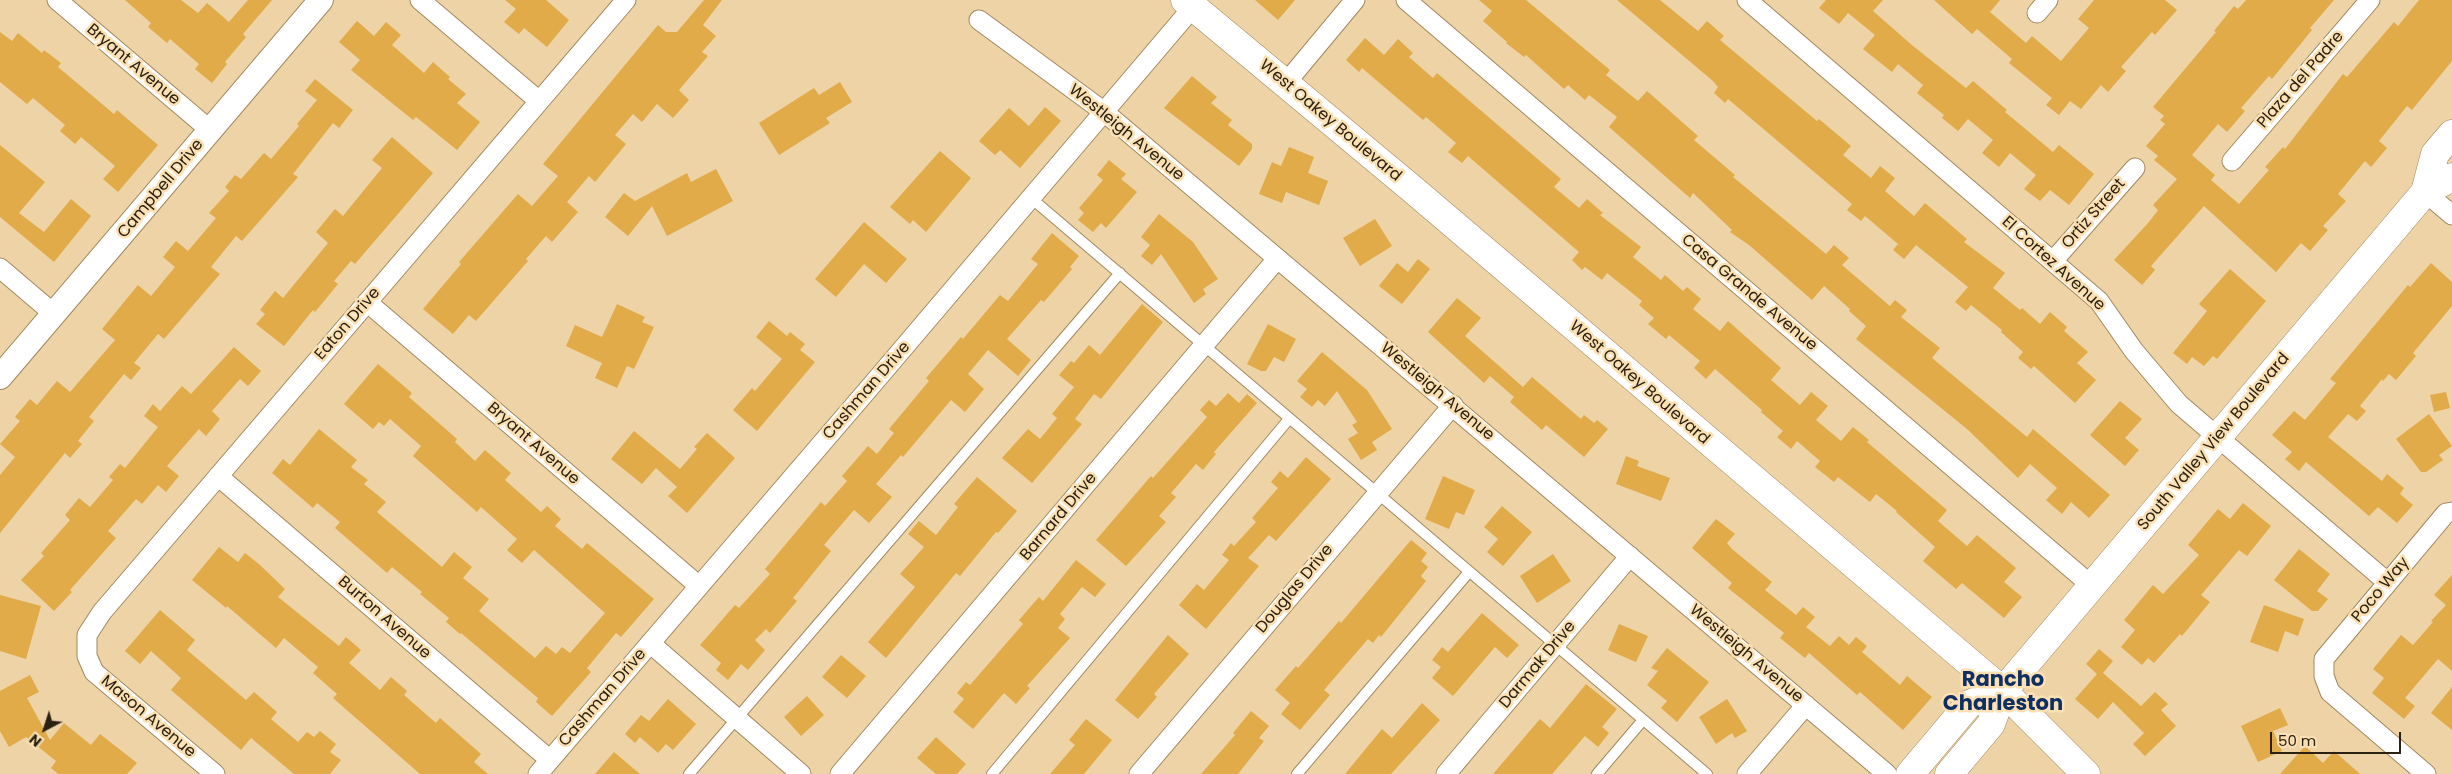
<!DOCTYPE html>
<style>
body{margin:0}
#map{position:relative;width:2452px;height:774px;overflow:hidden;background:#eed3a7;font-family:Poppins,sans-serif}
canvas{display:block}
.north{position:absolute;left:20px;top:704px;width:50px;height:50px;-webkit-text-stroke:4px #fbe0b4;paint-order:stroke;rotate:220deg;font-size:14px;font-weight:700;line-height:20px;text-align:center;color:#2b2110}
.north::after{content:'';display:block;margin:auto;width:18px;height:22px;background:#2b2110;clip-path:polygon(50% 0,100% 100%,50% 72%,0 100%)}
.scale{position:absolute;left:2270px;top:732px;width:131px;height:22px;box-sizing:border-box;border:2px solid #2b2110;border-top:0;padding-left:6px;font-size:15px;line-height:18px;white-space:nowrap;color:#2b2110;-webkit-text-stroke:4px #fbe0b4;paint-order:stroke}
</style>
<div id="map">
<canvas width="2452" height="774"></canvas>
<div class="north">N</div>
<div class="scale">50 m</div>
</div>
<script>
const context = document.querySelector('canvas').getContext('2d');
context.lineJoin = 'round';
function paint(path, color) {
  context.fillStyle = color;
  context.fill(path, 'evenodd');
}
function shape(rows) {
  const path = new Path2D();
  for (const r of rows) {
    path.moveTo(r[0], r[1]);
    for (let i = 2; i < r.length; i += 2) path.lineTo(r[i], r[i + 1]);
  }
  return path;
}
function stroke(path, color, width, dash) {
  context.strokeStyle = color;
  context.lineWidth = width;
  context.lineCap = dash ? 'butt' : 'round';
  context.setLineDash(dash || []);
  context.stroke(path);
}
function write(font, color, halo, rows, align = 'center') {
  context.font = font + ' Poppins,sans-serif';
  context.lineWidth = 5;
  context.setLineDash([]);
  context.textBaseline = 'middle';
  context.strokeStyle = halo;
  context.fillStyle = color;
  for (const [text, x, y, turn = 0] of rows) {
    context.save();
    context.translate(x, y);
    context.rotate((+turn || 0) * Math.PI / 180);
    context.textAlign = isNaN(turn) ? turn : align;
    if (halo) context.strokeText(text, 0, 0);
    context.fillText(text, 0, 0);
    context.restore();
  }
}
const building = shape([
 [125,0,181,0,198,13,207,3,229,22,248,0,272,0,243,34,246,37,225,62,227,64,212,83,195,69,199,64,170,39,167,43,148,27,151,23],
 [505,0,546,0,569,20,547,47,524,28,519,34,504,22,516,9],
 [704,0,722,0,703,25,716,36,702,52,708,56,679,90,689,100,673,118,657,104,642,122,633,114,615,135,626,144,595,182,589,176,567,202,578,212,552,242,546,236,526,259,528,261,476,321,469,315,453,334,423,309,461,264,459,262,518,194,532,206,558,176,543,164,658,25,666,32,677,32],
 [1255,0,1295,0,1278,20],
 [1479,0,1526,0,1610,70,1606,75,1638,101,1647,91,1698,136,1694,140,1735,175,1733,177,1826,254,1834,245,1849,258,1842,265,1890,306,1895,300,1907,310,1901,317,1940,348,1932,358,2027,437,2033,429,2110,495,2089,518,2071,502,2062,514,2046,500,2057,488,2030,464,2018,478,1967,429,1856,339,1866,326,1849,311,1850,309,1824,286,1812,300,1749,245,1730,232,1732,230,1693,193,1690,198,1609,127,1617,117,1589,95,1585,100,1568,85,1564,89,1526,55,1524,57,1506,43,1507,42,1483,21,1492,11],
 [1617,0,1660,0,1698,31,1707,21,1724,36,1720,40,1817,121,1819,119,1851,146,1843,155,1871,178,1880,166,1895,178,1885,191,1914,216,1925,203,1967,239,1964,242,2005,273,1993,288,2020,310,2022,308,2040,324,2050,312,2067,327,2064,331,2088,352,2077,363,2096,380,2075,403,2034,366,2031,369,2018,358,2023,352,2001,332,2002,330,1971,305,1966,311,1955,302,1968,287,1916,245,1904,259,1893,250,1898,244,1865,216,1861,221,1847,210,1852,204,1728,99,1725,103,1714,93,1718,87,1713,81],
 [1826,0,1883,0,1873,11,1913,46,1966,88,1973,81,2007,110,2005,112,2053,152,2059,145,2094,174,2069,205,2050,190,2040,201,2024,189,2036,175,2010,153,1999,167,1982,153,1993,140,1968,119,1958,131,1942,118,1944,115,1917,93,1923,85,1898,64,1892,72,1863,49,1875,35,1848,13,1839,24,1819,8],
 [1934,0,2000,0,1990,12,2026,43,2032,36,2061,61,2089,28,2078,19,2094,0,2165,0,2177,10,2155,35,2152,32,2121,67,2126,71,2108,92,2101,85,2081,109,2070,101,2059,115,2046,105,2052,98,2009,63,2012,59,1977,29,1972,34],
 [2246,0,2334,0,2310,28,2312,30,2272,79,2269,76,2241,108,2245,111,2227,132,2218,124,2192,155,2215,175,2211,180,2239,204,2269,170,2265,167,2283,147,2285,149,2343,74,2347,77,2394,22,2398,26,2419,0,2452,0,2452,61,2412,110,2407,106,2379,141,2387,148,2371,167,2365,161,2338,194,2346,201,2323,226,2328,230,2310,251,2301,243,2276,272,2204,206,2151,266,2155,270,2142,285,2114,260,2149,222,2158,210,2153,205,2177,179,2154,160,2158,156,2146,146,2165,124,2160,120,2164,116,2153,107,2216,32,2214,31,2234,6,2238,9],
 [357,21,374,36,386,22,401,35,392,45,424,73,433,62,450,77,448,79,466,94,457,103,480,122,457,150,416,117,413,120,351,70,360,60,339,42],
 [0,32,12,41,18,33,42,53,44,50,61,63,58,67,114,114,117,110,158,145,118,192,103,179,115,166,81,137,75,144,60,131,65,125,33,98,27,104,0,82],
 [1365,38,1384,55,1398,39,1413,53,1409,57,1433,78,1437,73,1561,179,1554,187,1579,208,1587,199,1603,213,1600,215,1641,247,1633,257,1661,280,1665,275,1683,291,1687,287,1701,299,1693,309,1720,331,1728,321,1781,368,1771,380,1800,405,1811,392,1828,406,1816,420,1841,441,1853,427,1869,440,1867,442,1947,510,1938,521,1967,546,1977,535,2016,568,2004,582,2022,597,2004,618,1962,583,1956,589,1923,561,1935,547,1896,512,1897,511,1876,494,1870,502,1838,477,1834,482,1815,467,1820,461,1797,441,1791,449,1777,437,1783,431,1761,412,1762,410,1715,369,1706,379,1694,368,1700,361,1669,335,1666,339,1648,324,1654,318,1639,305,1642,301,1607,273,1602,280,1585,267,1582,270,1572,260,1579,252,1468,156,1462,163,1448,152,1456,143,1426,117,1423,120,1362,68,1359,72,1346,60],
 [1192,76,1217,97,1211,103,1232,120,1228,125,1252,144,1252,149,1239,166,1164,108],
 [315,79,353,110,339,128,333,123,293,174,298,177,242,241,236,236,211,267,220,274,164,339,158,334,134,363,141,368,131,380,124,374,89,417,94,421,78,441,82,444,70,458,65,453,0,533,0,475,15,457,0,444,20,421,15,417,30,399,37,405,57,381,70,392,115,340,102,329,138,285,151,296,175,267,163,257,176,241,188,251,216,218,209,213,229,191,225,187,235,175,241,179,264,153,271,159,299,126,297,124,317,100,305,91],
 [840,82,852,102,826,118,830,123,779,155,759,123,814,88,819,95],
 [1045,107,1061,121,1020,168,1000,150,995,155,979,141,1009,108,1029,126],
 [392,137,433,173,355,264,351,261,334,281,338,284,315,312,313,310,284,346,256,324,265,314,260,310,275,291,283,298,328,243,316,232,335,209,343,216,382,168,372,160],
 [0,145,45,182,19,213,44,232,71,199,91,216,54,262,0,217],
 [1289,147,1314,157,1308,173,1328,181,1319,205,1286,192,1282,203,1259,194,1272,162,1281,166],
 [940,151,971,178,926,232,913,220,910,224,890,207],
 [1109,160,1126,174,1121,179,1137,192,1106,228,1101,223,1093,232,1078,220,1084,213,1079,208,1103,180,1097,175],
 [716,169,733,201,667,236,652,206,628,236,605,217,624,193,635,201,687,173,691,182],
 [1159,214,1193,242,1218,279,1203,289,1206,294,1194,303,1161,254,1152,265,1141,256,1150,245,1141,237],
 [1375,219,1392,246,1360,266,1343,238],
 [864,222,907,259,886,283,864,264,836,297,815,279],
 [1052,233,1079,256,1070,267,1072,269,1044,302,1041,300,1007,339,1031,360,1018,376,988,350,968,374,984,389,965,412,951,400,903,457,901,455,876,484,892,497,869,523,854,510,824,545,831,551,793,598,797,601,770,633,766,629,755,640,765,650,748,670,741,664,728,680,716,670,721,663,700,645,735,605,739,608,770,574,765,569,821,502,825,506,847,481,842,476,868,446,877,454,894,433,889,429,929,381,926,378,961,337,963,339,1000,295,1008,301,1038,264,1031,259],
 [1418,259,1430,269,1402,304,1379,286,1397,263,1408,272],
 [2431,263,2452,282,2452,306,2413,353,2416,356,2396,380,2389,374,2383,381,2382,379,2360,406,2366,411,2357,421,2348,414,2328,437,2382,481,2387,474,2404,488,2400,494,2413,505,2397,523,2378,507,2369,516,2306,462,2299,471,2285,459,2292,452,2272,435,2294,411,2305,420,2336,383,2330,379,2408,285,2410,287],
 [2230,269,2266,301,2217,359,2213,356,2204,366,2192,357,2187,364,2173,353,2207,311,2199,304],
 [1457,298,1481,318,1465,336,1523,387,1532,377,1581,419,1584,415,1594,423,1597,420,1608,429,1584,457,1546,425,1542,430,1510,402,1514,397,1490,376,1484,383,1428,332],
 [617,304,645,317,642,322,654,327,634,369,627,366,617,388,595,378,602,363,566,346,575,325,602,337],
 [1142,304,1163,322,1101,399,1094,394,1075,419,1082,424,1032,483,1002,458,1028,429,1040,439,1057,418,1052,414,1074,387,1059,375,1071,361,1074,363,1089,345,1100,355],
 [769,321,787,336,790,332,805,344,800,350,815,362,757,431,733,410,752,388,755,391,782,359,756,337],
 [1268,324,1296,339,1284,362,1274,357,1266,371,1261,371,1247,364],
 [234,347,261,371,248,386,240,379,212,411,220,419,206,436,199,429,167,466,179,476,166,492,158,485,142,504,136,499,108,531,116,538,70,590,72,592,54,611,21,580,44,556,41,553,70,520,65,515,79,498,90,507,113,480,109,477,120,464,125,468,158,427,144,416,153,404,160,411,182,386,191,394],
 [1322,352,1367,390,1392,429,1372,442,1377,450,1361,460,1348,439,1358,433,1352,425,1357,422,1337,391,1325,406,1318,400,1312,407,1300,397,1307,389,1297,381],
 [378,364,412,393,409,397,457,439,455,442,475,461,485,450,511,473,505,480,541,512,547,506,561,519,555,526,582,549,587,543,654,599,621,637,616,633,587,668,591,672,552,716,536,702,538,698,461,633,460,634,446,622,449,618,420,594,422,592,392,567,387,573,335,528,340,522,317,503,313,508,272,473,283,459,290,465,319,429,357,460,351,467,368,480,364,484,386,502,377,512,442,567,454,552,472,567,463,578,489,599,479,611,535,658,546,646,556,654,562,647,570,653,605,613,534,550,522,563,507,550,517,539,481,507,477,512,413,456,421,446,390,419,384,426,379,422,373,429,344,404],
 [2446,392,2450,408,2434,412,2430,395],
 [1228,393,1239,403,1247,394,1257,403,1214,452,1216,454,1203,470,1196,464,1171,493,1176,497,1159,516,1166,522,1126,566,1096,540,1151,476,1153,478,1207,417,1200,410,1209,400,1216,406],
 [2120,401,2142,419,2125,438,2139,450,2125,466,2090,435],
 [2429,414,2452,446,2439,455,2443,460,2426,472,2421,472,2396,439],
 [634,431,680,469,697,449,694,447,707,433,735,458,687,513,668,496,677,487,656,468,642,484,611,459],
 [1626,456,1639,461,1637,466,1670,478,1661,501,1616,484],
 [1306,457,1331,479,1276,541,1269,535,1248,558,1259,566,1206,629,1179,605,1197,584,1204,590,1229,560,1222,555,1231,543,1234,546,1256,522,1252,518,1278,488,1271,482,1280,471,1288,478],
 [1443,476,1475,490,1464,515,1456,512,1449,529,1425,519],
 [977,477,1017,511,998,533,996,532,960,576,956,573,886,658,868,642,915,587,900,574,924,547,908,534,919,521,936,535,958,507,954,504],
 [2243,503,2271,526,2247,556,2239,550,2201,595,2210,602,2182,636,2180,634,2154,663,2148,658,2142,665,2121,647,2135,630,2124,620,2153,585,2163,594,2199,555,2188,545,2218,509,2230,519],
 [1502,506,1532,532,1503,566,1487,552,1498,539,1484,527],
 [1716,519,1735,534,1727,543,1732,549,1772,582,1765,590,1796,615,1803,607,1815,617,1806,627,1830,646,1839,636,1849,645,1856,637,1867,646,1862,652,1900,685,1907,676,1932,697,1903,730,1860,692,1857,695,1809,653,1805,658,1780,638,1784,633,1728,588,1732,583,1692,548],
 [1411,540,1427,553,1421,561,1428,567,1421,576,1426,581,1381,637,1379,635,1373,643,1368,639,1324,690,1330,695,1300,730,1281,714,1290,703,1275,690,1296,666,1298,668,1339,621,1341,623],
 [219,547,238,562,245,553,260,565,285,589,278,597,339,646,346,637,361,650,349,663,380,690,391,677,407,691,404,695,436,723,440,718,481,754,474,762,488,774,420,774,333,698,337,694,313,673,318,667,284,638,276,648,227,606,226,608,192,580],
 [2299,549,2330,574,2317,591,2328,599,2318,611,2312,611,2274,580],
 [1553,554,1571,581,1537,603,1520,576],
 [1076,560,1106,584,1095,597,1082,587,1060,614,1065,619,1058,628,1070,638,1027,686,1030,688,1016,704,1004,693,973,729,953,712,964,699,957,693,966,682,970,685,1023,624,1019,620,1039,597,1043,601],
 [2452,575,2452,671,2438,659,2405,698,2415,706,2404,719,2372,693,2384,678,2373,669,2401,635,2413,645,2433,622,2431,621,2446,605,2434,595],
 [0,595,41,606,26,659,0,651],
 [2264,605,2304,619,2298,636,2285,631,2278,652,2250,642],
 [160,610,195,640,187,650,246,700,254,692,277,712,271,719,298,742,307,732,314,737,320,731,336,744,330,752,341,760,330,774,294,774,251,738,241,750,171,690,181,678,151,651,140,664,125,651],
 [1482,613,1519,645,1507,658,1495,647,1453,696,1432,678,1441,667,1432,660,1442,647,1448,652],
 [1619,624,1648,636,1636,662,1608,650],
 [1168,635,1189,654,1154,694,1157,697,1138,719,1115,700],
 [1667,648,1709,682,1677,722,1661,708,1667,701,1647,685,1658,671,1651,668],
 [2099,649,2113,661,2103,673,2141,706,2155,692,2168,704,2161,710,2176,726,2145,756,2133,744,2144,733,2113,702,2098,719,2075,699,2097,674,2086,664],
 [841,655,866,676,847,698,822,677],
 [30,675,39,692,27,698,50,740,64,723,91,745,100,734,137,763,127,774,58,774,51,768,56,761,26,737,9,747,0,731,0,691],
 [1586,684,1617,709,1602,727,1609,733,1598,747,1585,736,1552,774,1493,774,1540,719,1550,728],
 [2452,687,2452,730,2431,713],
 [807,696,824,715,801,736,784,717],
 [668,699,696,724,673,750,666,744,658,753,640,737,635,743,625,734,641,715,649,721],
 [1727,699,1747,731,1735,738,1732,733,1716,744,1699,717],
 [1422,703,1440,720,1391,774,1345,774,1382,729,1392,738],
 [2280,708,2288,725,2273,731,2282,751,2258,762,2241,726],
 [1251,711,1269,726,1259,738,1264,741,1238,774,1201,774,1235,735,1233,733],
 [1086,719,1112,740,1084,774,1050,774,1075,745,1069,740],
 [936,737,966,764,957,774,936,774,917,758],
 [2305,746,2323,763,2334,751,2360,774,2280,774],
 [614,752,640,774,595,774]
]);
const service = shape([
 [1031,198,1707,774],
 [689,774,1120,273],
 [992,774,1289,419],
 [1297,774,1469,572],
 [1597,774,1643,720]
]);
const minor = shape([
 [57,0,210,130],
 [420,0,539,101],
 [1406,0,2092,586],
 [1747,0,2099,301,2134,351,2179,404,2387,582],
 [2037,13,2048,0],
 [979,20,1103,111,1887,774],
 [1285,84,1355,0],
 [2232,161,2370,0],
 [2425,192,2452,215],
 [2053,261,2135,168],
 [0,268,54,314],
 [367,302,699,586],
 [218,476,550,760],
 [650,643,801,774],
 [215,774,94,672,87,656,87,635,102,612,626,0],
 [538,774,877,379,1193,7],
 [840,774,1277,259],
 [1139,774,1453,405],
 [1446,774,1630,556],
 [1747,774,1806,705],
 [2426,774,2330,692,2324,676,2324,659,2446,513,2452,512]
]);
const tertiary = shape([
 [0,377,321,0]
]);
const secondary = shape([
 [1185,0,1411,188,2003,691,2086,774]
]);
const primary = shape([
 [2425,192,2435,154,2452,134],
 [1910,774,1969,704,2003,691],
 [1949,774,1991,724,2003,691,2425,192,2452,177]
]);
const streetNames = [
 ["Bryant Avenue",133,65,40],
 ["Plaza del Padre",2301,80,-49],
 ["West Oakey Boulevard",1330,121,40],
 ["Westleigh Avenue",1126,133,39],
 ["Campbell Drive",161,189,-50],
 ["Ortiz Street",2094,214,-49],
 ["El Cortez Avenue",2053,264,42],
 ["Casa Grande Avenue",1749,293,40],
 ["Eaton Drive",348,324,-49],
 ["West Oakey Boulevard",1639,383,41],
 ["Cashman Drive",867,391,-49],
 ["Westleigh Avenue",1437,392,40],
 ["South Valley View Boulevard",2214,442,-50],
 ["Bryant Avenue",533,444,41],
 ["Barnard Drive",1059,517,-50],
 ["Douglas Drive",1295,589,-50],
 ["Poco Way",2381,590,-50],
 ["Burton Avenue",384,618,41],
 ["Westleigh Avenue",1746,654,40],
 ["Darmak Drive",1538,665,-50],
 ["Cashman Drive",603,698,-49],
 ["Mason Avenue",148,717,40]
];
const districtNames = [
 ["Rancho",2003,681],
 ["Charleston",2003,705]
];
paint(building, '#e0ab48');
stroke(service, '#a1885e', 12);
stroke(minor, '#a1885e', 21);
stroke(tertiary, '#a1885e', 26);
stroke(secondary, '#a1885e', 29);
stroke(primary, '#a1885e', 29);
stroke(service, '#fff', 10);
stroke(minor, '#fff', 19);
stroke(tertiary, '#fff', 24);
stroke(secondary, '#fff', 28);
stroke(primary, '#fff', 28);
write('16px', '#2b2110', '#fbe0b4', streetNames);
write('bold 21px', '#0f2f63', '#fbe0b4', districtNames);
</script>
